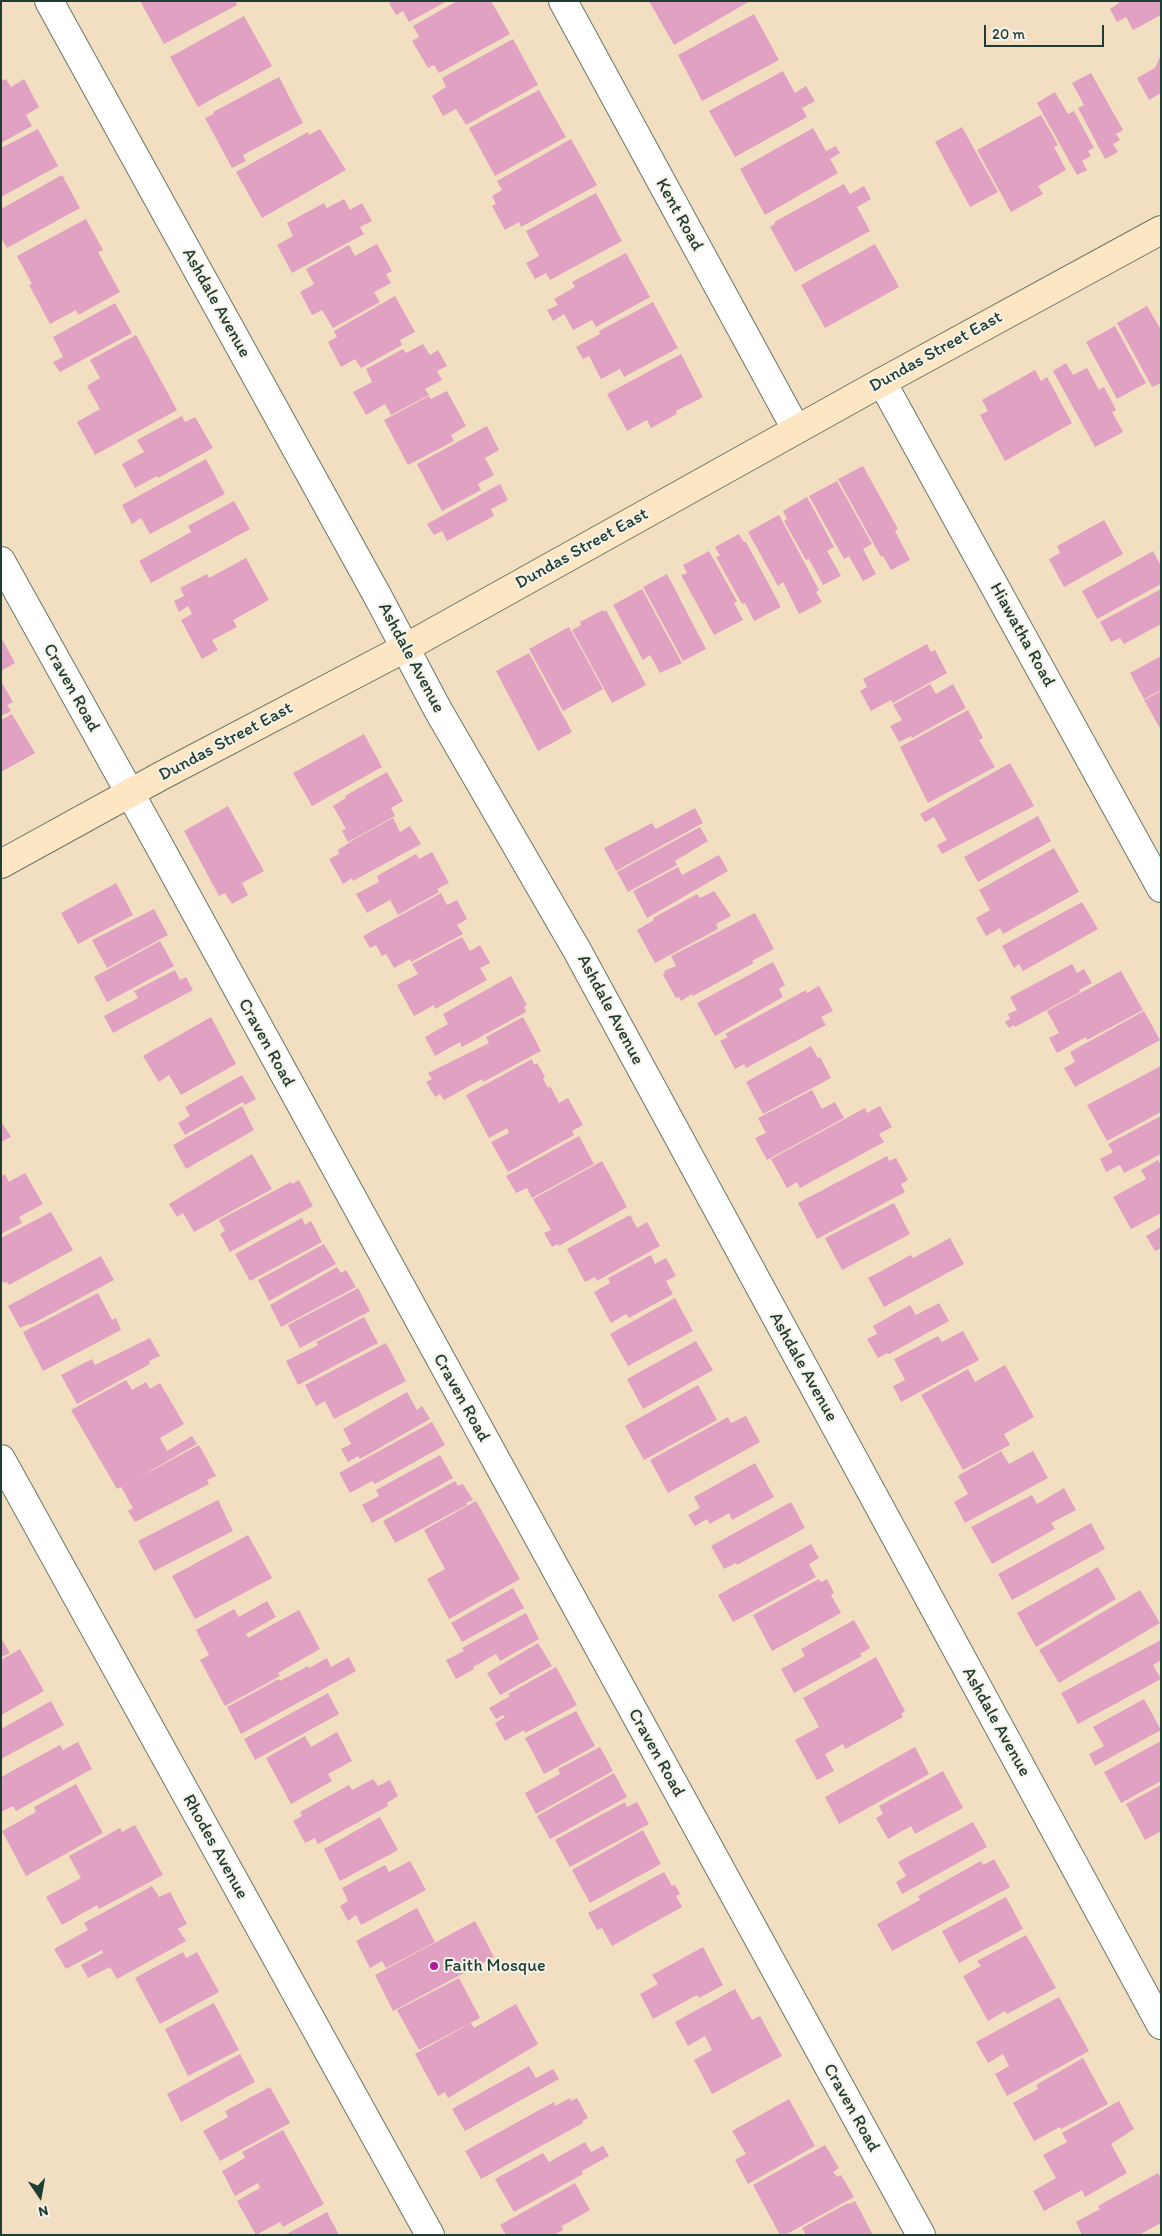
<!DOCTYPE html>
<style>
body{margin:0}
#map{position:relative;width:1162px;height:2236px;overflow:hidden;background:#f2dfc1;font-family:Itim,sans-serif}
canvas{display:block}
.frame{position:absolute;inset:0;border:2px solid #1f3d34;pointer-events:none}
.north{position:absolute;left:15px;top:2171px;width:50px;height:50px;-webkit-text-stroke:4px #f7f3e8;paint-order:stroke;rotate:168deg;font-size:14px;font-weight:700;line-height:20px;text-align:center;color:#1f3d34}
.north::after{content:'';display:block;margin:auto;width:18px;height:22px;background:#1f3d34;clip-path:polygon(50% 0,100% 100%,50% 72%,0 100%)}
.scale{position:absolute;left:984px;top:25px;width:120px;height:22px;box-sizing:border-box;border:2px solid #1f3d34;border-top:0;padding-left:6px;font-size:15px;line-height:18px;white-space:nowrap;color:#1f3d34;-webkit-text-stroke:4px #f7f3e8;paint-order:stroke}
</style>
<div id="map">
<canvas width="1162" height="2236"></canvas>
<div class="frame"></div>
<div class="north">N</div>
<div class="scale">20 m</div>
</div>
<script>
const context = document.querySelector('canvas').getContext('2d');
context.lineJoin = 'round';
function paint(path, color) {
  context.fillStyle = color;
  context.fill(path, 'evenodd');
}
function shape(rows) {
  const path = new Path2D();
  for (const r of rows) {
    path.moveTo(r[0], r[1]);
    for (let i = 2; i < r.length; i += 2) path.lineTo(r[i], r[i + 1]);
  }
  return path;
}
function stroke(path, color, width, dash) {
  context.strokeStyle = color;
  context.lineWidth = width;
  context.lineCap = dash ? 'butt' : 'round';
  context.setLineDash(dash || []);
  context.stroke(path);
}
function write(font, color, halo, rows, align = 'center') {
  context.font = font + ' Itim,sans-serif';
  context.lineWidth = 4;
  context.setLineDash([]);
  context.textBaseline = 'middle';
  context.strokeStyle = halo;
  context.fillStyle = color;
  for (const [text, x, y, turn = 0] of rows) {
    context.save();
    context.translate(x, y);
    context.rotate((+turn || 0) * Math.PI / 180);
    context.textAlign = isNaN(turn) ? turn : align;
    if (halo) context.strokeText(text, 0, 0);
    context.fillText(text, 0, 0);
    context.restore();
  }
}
const building = shape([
 [140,1,235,1,237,5,164,44],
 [393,1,447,1,409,22,403,11,396,15,389,3],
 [457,1,491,1,510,34,439,73,434,65,428,68,412,41,419,37,413,26],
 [649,1,750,1,674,45],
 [1117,1,1161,1,1161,15,1133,30,1126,17,1117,22,1110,9,1119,3],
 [754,14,779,60,702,101,678,55],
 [244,16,272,66,198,107,170,57],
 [513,39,538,85,466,125,456,109,443,116,432,96,446,87,442,78],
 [1161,55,1161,93,1149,100,1137,78,1155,68],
 [783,71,795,93,806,86,815,101,802,108,807,117,735,157,709,111],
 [1091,73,1123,130,1116,134,1120,140,1113,144,1118,152,1105,159,1078,108,1084,105,1072,83],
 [279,77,303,123,243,155,246,161,232,168,205,118,214,114,213,112],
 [6,79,11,87,24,79,39,107,26,115,32,126,1,143,1,81],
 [539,90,566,137,495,176,469,128],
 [1055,92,1068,114,1074,111,1094,148,1088,151,1091,156,1082,161,1087,170,1077,175,1037,103],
 [1041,115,1058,145,1054,147,1066,170,1038,186,1043,194,1011,212,977,150],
 [962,127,998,192,970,207,935,142],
 [813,128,826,151,836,146,840,153,830,159,838,173,765,215,740,169],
 [38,129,58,166,1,197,1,148],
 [320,129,346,170,262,218,236,172,308,132,309,135],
 [571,139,597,185,521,227,519,222,505,230,492,206,496,204,492,196,502,190,497,181],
 [62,175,80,208,7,248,1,238,1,209],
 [844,184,850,194,864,186,871,199,857,207,870,231,795,272,770,227,775,224,774,222],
 [596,193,622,241,550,280,546,273,535,279,526,263,539,256,526,231],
 [344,199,350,210,362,203,372,221,360,227,364,234,292,273,277,245,293,236,287,223,324,203,327,208],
 [86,219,103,250,98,252,120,292,78,315,76,310,50,324,29,285,32,284,17,256],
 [377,244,392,271,386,274,391,283,374,292,380,302,333,328,322,310,312,315,300,292,314,284,306,269,349,245,355,256],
 [875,244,899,287,825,328,801,285],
 [626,253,650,297,596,327,592,320,573,330,564,314,553,321,547,310,558,305,554,299,575,287,572,282],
 [395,296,415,332,400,340,402,345,361,368,355,359,341,367,328,342,337,337,334,331],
 [653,302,678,348,624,377,620,369,601,379,589,356,583,359,576,347,600,334,599,331],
 [115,303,132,333,60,372,53,362,63,357,53,337],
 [1147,306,1161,330,1161,383,1152,387,1117,323],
 [1115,326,1146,383,1117,399,1086,342],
 [136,335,177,410,95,455,77,422,100,409,87,386,100,378,90,360],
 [423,344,430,355,438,350,447,366,437,371,442,380,425,389,429,395,391,415,385,404,366,415,353,392,372,382,366,369,403,349,406,353],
 [681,354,703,397,676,411,677,414,651,428,647,420,627,431,607,394],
 [1066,363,1073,375,1087,368,1099,390,1104,387,1116,410,1112,412,1123,432,1095,447,1053,371],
 [1035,370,1041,381,1047,377,1072,423,1005,461,980,415,988,411,982,400],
 [447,391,466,426,451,435,454,441,408,465,384,420,429,396,431,399],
 [182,416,185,422,195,417,213,448,158,478,157,476,135,488,122,464,144,452,137,440],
 [487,426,499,450,485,458,494,475,478,484,481,490,442,511,417,464],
 [206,459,225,494,150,534,141,518,132,524,122,505],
 [863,466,898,529,895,531,910,560,891,570,883,556,881,557,838,479],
 [837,481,872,544,863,549,876,574,863,581,849,556,844,559,809,496],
 [500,484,508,500,491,509,494,516,447,541,442,531,434,535,427,524],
 [807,497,834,547,827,551,841,576,823,585,809,559,806,560,784,521,787,519,783,511],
 [234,501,250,529,151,583,139,561,191,532,188,526],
 [779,515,819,590,816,592,822,602,799,614,783,582,778,586,748,532],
 [1104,520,1123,554,1064,587,1049,559,1060,553,1057,546],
 [739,534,744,542,746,542,781,607,754,621,745,603,742,604,716,557,720,556,715,547],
 [709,551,737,601,734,603,743,620,714,635,681,575,687,573,683,565],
 [1153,551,1161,566,1161,584,1097,619,1082,591],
 [246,558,269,600,233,620,237,627,212,640,218,650,202,659,181,620,192,614,188,606,179,612,174,601,184,596,180,588,207,574,209,578],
 [667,574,706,649,683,661,643,587],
 [642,589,682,663,660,673,650,655,643,660,613,605],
 [1161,589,1161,624,1124,644,1120,638,1111,642,1100,622],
 [603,610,604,612,606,610,646,685,612,703,572,630,581,625,580,622],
 [569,627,603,689,563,711,529,649],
 [1,637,15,663,1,671],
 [927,644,931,652,935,650,947,673,893,703,891,700,871,711,860,691,867,687,863,679],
 [529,653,572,732,538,751,496,671],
 [1161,656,1161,690,1144,699,1130,673],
 [1,681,13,702,7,705,11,711,1,716],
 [930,684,936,694,953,684,966,708,912,738,911,736,899,742,890,726,902,720,893,705],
 [1161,691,1161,730,1144,700],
 [968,710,983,738,979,740,995,767,928,803,900,747],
 [12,714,35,753,1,772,1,720],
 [364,734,382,767,312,806,293,773],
 [1010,763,1034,806,942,854,937,845,947,840,934,817,925,822,920,814],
 [387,772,403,801,391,808,395,816,348,842,342,831,346,829,333,806,346,798,345,796],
 [228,806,264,871,242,883,248,895,232,904,225,893,219,896,184,831],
 [695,808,703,823,616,871,604,848,652,823,656,829],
 [1038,816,1051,841,978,882,964,857],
 [393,818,400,832,410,826,421,844,353,881,352,878,343,884,329,859,339,854,338,850,355,839],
 [700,827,708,841,675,861,677,865,628,892,617,872],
 [1054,848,1079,892,1003,934,1000,928,986,936,976,918,990,910,979,890],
 [432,852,449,883,437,889,439,892,398,915,390,900,367,913,356,894,379,882,377,876,416,854,419,859],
 [719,855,728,871,647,918,633,891,678,867,682,875],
 [116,883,133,915,78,944,61,913],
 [714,891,731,916,716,924,718,929,655,963,637,930,654,920,653,918,697,894,700,898],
 [441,893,447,905,457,900,467,919,457,925,463,934,411,962,410,959,394,968,386,954,382,956,376,945,370,948,363,936],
 [1082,902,1098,929,1023,971,1019,964,1014,968,1002,946],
 [154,909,168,935,107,968,92,940],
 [755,913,774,949,752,961,754,963,693,996,692,994,681,1001,679,997,676,998,663,975,665,973,664,971,676,966,671,956],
 [462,937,470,951,480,945,490,963,480,968,487,980,435,1009,434,1005,414,1016,397,985,418,974,412,964],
 [160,941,174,966,107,1002,94,977],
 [773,962,785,985,779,989,783,997,715,1036,697,1003],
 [1072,964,1077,973,1084,969,1092,983,1079,990,1080,992,1015,1027,1014,1025,1009,1028,1005,1022,1010,1019,1008,1014,1017,1010,1010,997],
 [175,970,180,980,186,977,193,990,113,1033,104,1016,138,998,134,991],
 [1121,971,1143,1010,1087,1040,1086,1037,1057,1053,1049,1038,1059,1033,1047,1011],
 [511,976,527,1005,524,1007,526,1012,462,1047,460,1042,435,1056,425,1037,448,1024,443,1014],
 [819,986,833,1011,821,1017,826,1025,746,1068,744,1064,735,1069,720,1041,728,1037,725,1034,806,990,807,993],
 [1144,1011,1160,1040,1075,1087,1064,1068,1075,1062,1070,1052],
 [211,1017,236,1064,181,1095,169,1075,159,1082,143,1056],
 [523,1017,541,1051,483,1082,482,1079,444,1100,440,1094,435,1097,426,1082,432,1079,428,1073,489,1043,486,1037],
 [811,1046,818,1058,820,1057,831,1078,763,1114,746,1082],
 [532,1059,534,1065,537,1063,545,1077,543,1079,548,1088,550,1086,559,1103,568,1098,583,1125,572,1131,574,1135,508,1172,491,1142,509,1133,507,1128,489,1138,466,1095],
 [1161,1066,1161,1112,1107,1141,1087,1105],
 [242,1075,256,1099,245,1105,243,1102,185,1135,178,1123,190,1116,185,1107],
 [812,1090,822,1109,835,1102,844,1118,767,1160,755,1138,766,1133,758,1118],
 [242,1106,254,1130,186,1169,173,1145],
 [880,1106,892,1127,879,1134,884,1142,800,1188,797,1182,787,1188,771,1159,865,1108,867,1113],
 [1161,1116,1161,1154,1124,1173,1120,1165,1106,1172,1100,1159,1113,1152,1108,1144],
 [1,1121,11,1137,1,1142],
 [579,1136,594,1164,532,1198,527,1188,516,1193,506,1176],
 [252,1154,272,1189,194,1232,183,1213,177,1217,169,1204],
 [887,1156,889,1161,896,1158,908,1180,901,1184,905,1192,817,1239,798,1203],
 [1158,1160,1161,1165,1161,1213,1131,1229,1113,1197,1146,1179,1141,1170],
 [602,1161,627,1207,559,1246,558,1244,552,1247,544,1233,551,1230,533,1199],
 [25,1173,43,1204,19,1217,22,1223,1,1234,1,1177,5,1174,9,1182],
 [299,1180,313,1206,230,1252,220,1234,225,1231,219,1220,291,1182,292,1184],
 [894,1203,910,1234,842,1270,825,1238],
 [51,1212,73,1250,9,1285,7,1282,4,1283,1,1279,1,1238],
 [630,1215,637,1228,647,1222,660,1246,597,1281,595,1277,585,1282,567,1249],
 [302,1218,305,1225,311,1221,322,1242,250,1281,235,1254],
 [1161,1227,1161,1248,1155,1251,1146,1236],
 [950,1238,964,1264,884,1307,868,1278,911,1255,913,1258],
 [324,1244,336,1264,269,1301,258,1280],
 [651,1255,655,1264,666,1258,676,1276,666,1281,673,1294,629,1318,626,1314,611,1323,594,1292,610,1283,608,1278],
 [101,1256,114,1280,30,1325,29,1324,20,1328,8,1306],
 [337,1267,341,1273,346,1270,356,1287,281,1327,270,1305],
 [358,1288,370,1311,300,1348,288,1325],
 [98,1293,112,1320,116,1318,121,1330,43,1371,23,1332],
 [675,1298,693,1331,628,1366,610,1334],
 [939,1303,949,1321,889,1354,887,1353,878,1358,867,1339,877,1334,873,1326,910,1305,916,1315],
 [364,1317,378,1343,298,1385,286,1361,318,1345,316,1342],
 [963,1331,979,1360,901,1402,893,1386,905,1380,894,1359,938,1336,942,1342],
 [150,1338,160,1356,149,1361,150,1364,77,1404,61,1375,92,1359,95,1365],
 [696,1341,713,1370,643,1409,627,1379],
 [386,1343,406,1381,334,1419,325,1401,316,1406,305,1385],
 [1005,1365,1034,1417,1004,1434,1010,1445,963,1470,921,1395,968,1369,975,1382],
 [126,1380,132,1390,146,1382,150,1389,160,1383,184,1424,160,1438,167,1451,192,1436,197,1444,134,1480,199,1445,216,1476,207,1480,209,1484,135,1522,128,1511,133,1508,121,1487,117,1489,71,1410],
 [698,1385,717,1420,644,1460,625,1426],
 [407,1392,417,1410,422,1406,430,1419,360,1459,358,1456,348,1462,341,1449,351,1444,343,1429],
 [746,1416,760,1442,668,1493,650,1460,728,1417,731,1423],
 [432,1422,445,1445,375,1484,372,1481,350,1493,339,1473],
 [1001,1451,1009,1464,1033,1451,1048,1478,965,1523,954,1502,968,1494,958,1476],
 [440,1455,453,1478,372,1523,362,1505,379,1496,376,1490],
 [755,1463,774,1497,732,1520,729,1513,710,1524,707,1519,695,1526,688,1515,700,1508,694,1497],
 [455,1481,458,1486,463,1484,473,1500,466,1503,467,1505,395,1543,383,1521],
 [1064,1488,1076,1510,1051,1523,1055,1529,992,1564,971,1527,1032,1495,1037,1504],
 [218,1500,233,1531,154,1571,138,1541],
 [476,1501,520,1579,449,1619,427,1579,445,1569,424,1530],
 [791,1502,805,1528,737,1565,736,1563,724,1569,711,1546],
 [1091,1523,1105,1549,1012,1600,998,1574],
 [248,1535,272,1578,195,1619,172,1576],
 [811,1544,819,1558,809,1564,816,1577,733,1622,718,1595],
 [1098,1567,1116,1599,1036,1647,1017,1613],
 [819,1579,821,1582,827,1579,834,1593,831,1595,841,1613,772,1651,753,1615],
 [513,1588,524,1608,462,1642,451,1623],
 [1140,1590,1160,1623,1059,1683,1039,1650],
 [267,1601,276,1617,246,1634,248,1638,299,1610,320,1649,278,1673,280,1676,225,1706,200,1660,209,1655,196,1630,234,1609,239,1617],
 [526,1613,539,1639,500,1661,496,1654,473,1667,474,1669,456,1679,446,1660,464,1651,462,1648],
 [854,1620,870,1648,860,1654,862,1656,794,1693,781,1669,805,1656,801,1649],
 [1,1638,10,1653,1,1657],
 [1161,1640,1161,1660,1153,1665,1161,1679,1078,1724,1061,1693],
 [538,1643,552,1666,500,1695,487,1673],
 [20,1649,44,1691,1,1715,1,1660],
 [349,1657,356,1671,241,1734,227,1707,279,1679,280,1681,308,1666,309,1668,327,1658,331,1667],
 [876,1657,905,1711,901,1714,903,1717,845,1749,843,1744,825,1754,834,1771,817,1780,795,1740,819,1727,803,1698],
 [556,1667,577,1705,525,1733,524,1730,505,1741,495,1723,505,1717,503,1715,496,1719,489,1708,510,1696,508,1694],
 [328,1693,339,1714,255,1760,244,1739],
 [1144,1699,1161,1730,1095,1766,1089,1754,1104,1746,1093,1727],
 [51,1701,64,1725,1,1759,1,1729],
 [576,1711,595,1746,544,1774,525,1738],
 [337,1732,352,1761,328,1774,332,1781,291,1804,266,1758,305,1736,311,1747],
 [1161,1741,1161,1781,1121,1803,1104,1772],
 [78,1742,92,1769,16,1811,13,1806,1,1812,1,1784,3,1783,1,1777,60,1745,63,1750],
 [600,1747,613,1771,536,1814,525,1793,560,1774,558,1769],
 [915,1747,929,1774,839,1824,825,1797],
 [943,1771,963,1808,915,1834,911,1826,888,1839,876,1818,883,1814,879,1806],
 [614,1773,627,1797,550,1839,537,1816],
 [373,1779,378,1786,390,1780,398,1796,387,1803,388,1806,318,1844,315,1838,305,1843,293,1821,302,1816,300,1812,349,1785,352,1790],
 [76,1784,103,1833,26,1876,2,1831,36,1812,34,1807],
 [1161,1785,1161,1831,1145,1840,1126,1804],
 [625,1802,627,1807,637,1802,649,1824,570,1867,555,1840],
 [380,1817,398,1850,340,1881,324,1849],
 [973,1822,987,1847,902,1894,896,1882,906,1876,898,1862],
 [135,1825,163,1875,99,1909,97,1905,62,1925,46,1897,81,1878,69,1856,120,1828,122,1832],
 [643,1830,661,1864,590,1903,572,1870],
 [994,1859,1010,1887,892,1951,877,1924,920,1900,918,1896,981,1861,983,1865],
 [410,1861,426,1890,361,1925,356,1915,348,1921,340,1906,348,1901,342,1888,385,1865,389,1872],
 [664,1872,672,1886,675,1885,680,1894,676,1896,682,1907,612,1946,602,1928,597,1930,588,1913],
 [152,1886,159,1897,170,1892,187,1924,178,1929,186,1941,117,1979,110,1967,88,1978,81,1965,103,1953,102,1950,66,1969,54,1949,88,1930,84,1923],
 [1006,1897,1023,1929,959,1963,942,1931],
 [417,1908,435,1942,386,1968,382,1961,370,1968,356,1941],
 [475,1921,494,1957,393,2011,375,1975],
 [1026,1935,1056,1988,1007,2014,1005,2011,988,2021,963,1976,981,1966,977,1961],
 [703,1947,723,1985,699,1998,697,1995,653,2019,640,1994,658,1984,652,1975],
 [183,1952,186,1958,197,1952,219,1992,160,2024,135,1978],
 [459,1978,480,2018,419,2050,397,2010],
 [735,1989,752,2020,760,2016,782,2056,712,2094,694,2060,712,2050,705,2036,688,2046,675,2022],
 [1059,1997,1089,2051,1007,2096,995,2074,1009,2066,1003,2054,988,2063,976,2042],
 [214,2003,239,2050,188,2076,165,2029],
 [516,2004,538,2044,448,2098,445,2092,438,2096,415,2054,471,2023,474,2028],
 [240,2054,255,2082,181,2122,167,2094],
 [1083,2058,1108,2104,1061,2129,1060,2127,1034,2141,1013,2103,1038,2089,1036,2085],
 [529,2066,536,2078,553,2069,559,2079,465,2131,452,2109],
 [270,2087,290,2123,220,2161,203,2131,228,2117,225,2111],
 [570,2098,571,2101,577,2098,588,2118,582,2121,583,2123,481,2179,465,2151,554,2102,555,2106],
 [789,2099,815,2146,748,2184,735,2160,746,2154,732,2131],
 [1119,2101,1134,2129,1111,2144,1127,2173,1085,2197,1082,2190,1044,2211,1033,2191,1056,2178,1043,2155,1067,2142,1062,2133],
 [283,2130,324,2204,283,2227,280,2222,256,2235,237,2201,260,2188,258,2183,235,2196,222,2171,245,2158,242,2152],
 [585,2142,591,2152,603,2146,609,2156,582,2171,583,2174,514,2212,495,2179,543,2153,549,2162],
 [825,2145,839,2168,833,2172,837,2177,841,2175,854,2197,785,2235,780,2235,753,2185],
 [1158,2173,1161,2178,1161,2223,1139,2235,1082,2235,1076,2222,1100,2209,1098,2206],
 [575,2183,590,2210,562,2226,563,2230,554,2235,506,2235,500,2225],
 [855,2201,873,2235,806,2235,802,2228,848,2203,849,2204],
 [327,2212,339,2235,285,2235]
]);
const street = shape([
 [49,1,377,595,438,710,578,952,1161,2025],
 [563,1,796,429],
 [882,382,1161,888],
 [1,561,156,840,921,2235],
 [1,1459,430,2235]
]);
const secondary = shape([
 [1,864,161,776,405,648,882,382,1161,230]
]);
const markers = [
 [434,1966,5,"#b5179e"]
];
const streetNames = [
 ["Kent Road",679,215,61],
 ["Ashdale Avenue",216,303,61],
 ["Dundas Street East",936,352,-29],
 ["Dundas Street East",582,549,-29],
 ["Hiawatha Road",1022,635,61],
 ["Ashdale Avenue",411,658,62],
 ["Craven Road",71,688,61],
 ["Dundas Street East",226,742,-28],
 ["Ashdale Avenue",610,1010,62],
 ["Craven Road",266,1043,61],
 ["Ashdale Avenue",803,1367,61],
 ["Craven Road",461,1398,61],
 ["Ashdale Avenue",996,1722,61],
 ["Craven Road",656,1753,61],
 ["Rhodes Avenue",215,1847,61],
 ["Craven Road",851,2108,61]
];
const poiNames = [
 ["Faith Mosque",444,1966]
];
paint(building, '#e1a1c3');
stroke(street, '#697665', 30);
stroke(secondary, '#697665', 30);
stroke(street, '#fff', 28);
stroke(secondary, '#fce6c4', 28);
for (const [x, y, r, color] of markers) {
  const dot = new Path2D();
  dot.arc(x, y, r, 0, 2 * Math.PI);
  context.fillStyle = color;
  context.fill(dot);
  stroke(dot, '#f7f3e8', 2);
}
write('18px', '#1f3d34', '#f7f3e8', streetNames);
write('18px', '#1f3d34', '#f7f3e8', poiNames, 'left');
</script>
